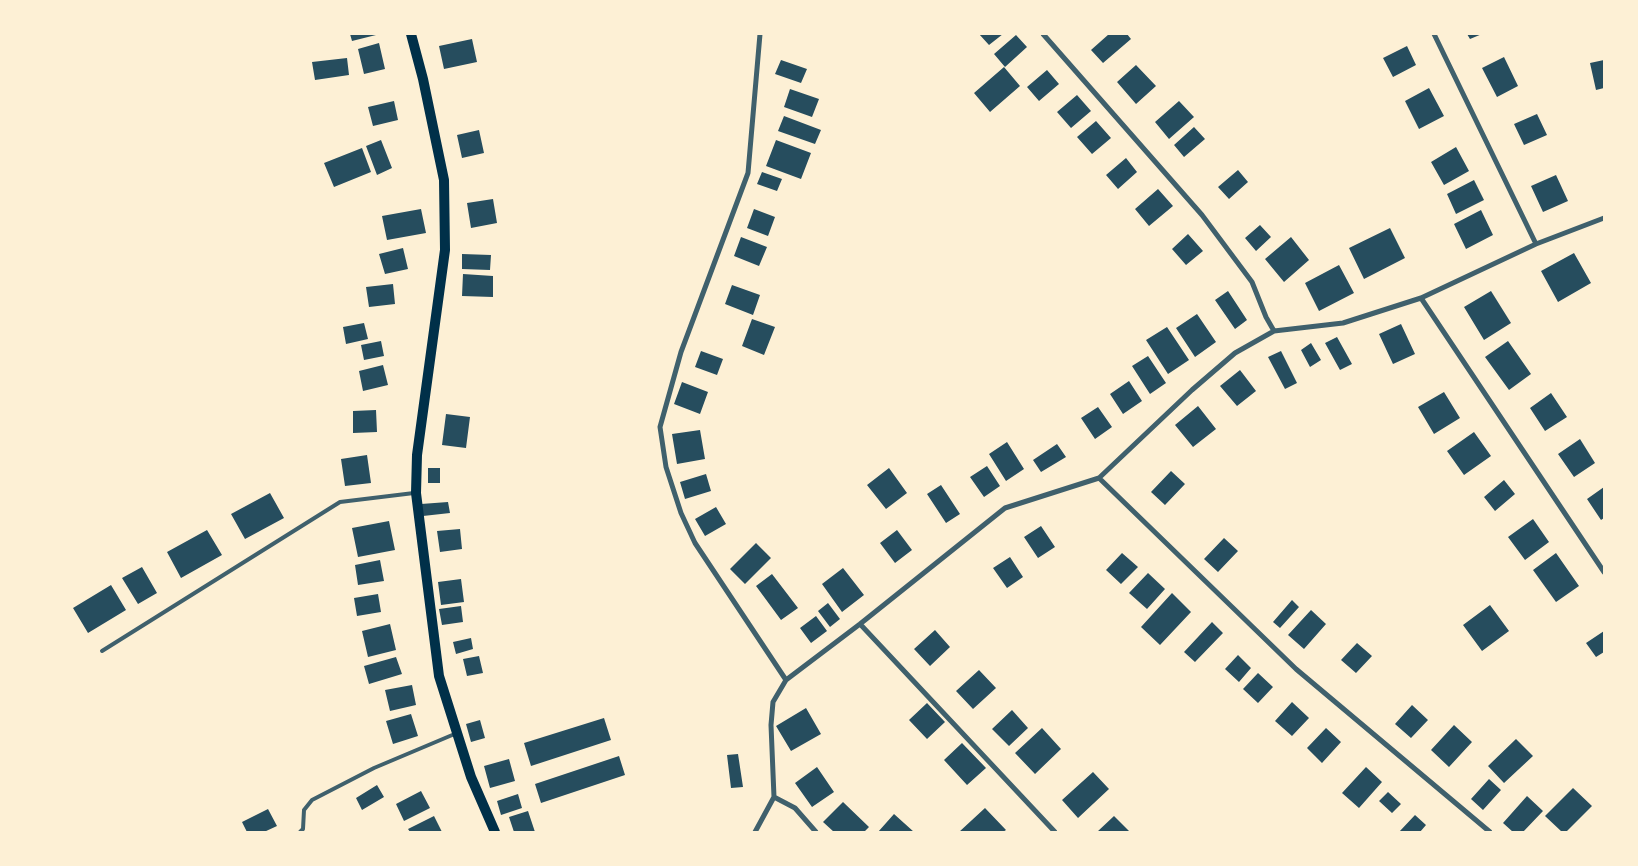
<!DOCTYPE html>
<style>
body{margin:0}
#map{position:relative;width:1638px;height:866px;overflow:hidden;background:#fdf0d5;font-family:"IBM Plex Sans",sans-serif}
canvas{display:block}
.frame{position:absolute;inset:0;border:35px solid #fdf0d5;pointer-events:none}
</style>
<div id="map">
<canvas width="1638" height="866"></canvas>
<div class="frame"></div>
</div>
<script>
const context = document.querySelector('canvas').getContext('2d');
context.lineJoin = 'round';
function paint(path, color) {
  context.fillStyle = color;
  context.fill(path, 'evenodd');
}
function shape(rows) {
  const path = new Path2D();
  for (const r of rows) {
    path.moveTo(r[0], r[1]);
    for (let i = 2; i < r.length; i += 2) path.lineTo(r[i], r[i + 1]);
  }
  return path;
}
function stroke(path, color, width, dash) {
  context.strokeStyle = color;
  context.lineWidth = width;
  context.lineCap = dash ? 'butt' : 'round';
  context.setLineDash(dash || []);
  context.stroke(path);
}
const building = shape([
 [350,34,376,34,376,35,352,41],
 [979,34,1003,34,989,45],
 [1109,34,1127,34,1131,39,1103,63,1091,50],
 [1467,34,1482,34,1470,39],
 [1016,35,1027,47,1005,67,994,54],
 [472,39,477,62,444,69,439,46],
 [379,43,385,69,364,74,358,49],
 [1407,46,1416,65,1393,77,1383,58],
 [1504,57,1518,86,1497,97,1482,68],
 [347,58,349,75,315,80,312,62],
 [781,60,807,69,801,83,775,74],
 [1604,60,1604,88,1596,90,1590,63],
 [1136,65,1156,86,1136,104,1117,82],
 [1004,67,1020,86,990,112,974,93],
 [1047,70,1059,84,1039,101,1027,87],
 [1429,88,1444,116,1419,129,1405,101],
 [790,89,819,99,812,117,784,107],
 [1077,95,1091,111,1071,128,1057,112],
 [394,101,398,120,373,126,368,107],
 [1179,101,1194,117,1169,139,1155,122],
 [1537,114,1547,135,1524,145,1514,124],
 [784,116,821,130,815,144,778,131],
 [1096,121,1111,138,1092,154,1077,137],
 [1194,127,1205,139,1184,157,1174,145],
 [479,130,484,153,462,158,457,135],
 [381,140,392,168,377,175,366,146],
 [776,140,811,153,801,179,766,166],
 [1456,147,1469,171,1444,185,1431,162],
 [362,148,371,172,334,187,324,163],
 [1126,158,1137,172,1118,189,1106,175],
 [1238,170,1248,182,1229,199,1218,187],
 [762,172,782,179,777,191,757,184],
 [1556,175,1568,201,1543,212,1531,186],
 [1474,180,1484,200,1456,214,1447,194],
 [1158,189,1173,206,1149,226,1135,209],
 [493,199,497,223,471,228,467,203],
 [421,209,426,233,387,240,382,216],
 [754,209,775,217,768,236,747,228],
 [1481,210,1493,235,1466,249,1454,224],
 [1260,225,1271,237,1256,251,1245,238],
 [1390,228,1405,258,1364,279,1349,248],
 [1188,234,1203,251,1186,265,1172,249],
 [741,237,767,247,759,266,734,256],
 [1291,237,1309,260,1284,282,1265,259],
 [403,248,408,269,385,274,379,254],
 [1574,253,1591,283,1558,302,1541,271],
 [462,254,491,255,490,270,462,269],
 [1339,265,1354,293,1319,311,1305,283],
 [463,274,493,276,493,297,462,296],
 [393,284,395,304,369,307,366,287],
 [732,285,760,295,753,315,725,304],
 [1228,291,1247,320,1235,329,1215,300],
 [1491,291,1511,323,1484,340,1464,307],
 [1197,314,1216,342,1195,357,1176,328],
 [752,319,775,327,764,355,742,346],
 [364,323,368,339,346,344,343,327],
 [1401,324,1415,354,1393,364,1379,334],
 [1167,327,1189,360,1168,374,1146,340],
 [1337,337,1352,364,1340,370,1325,343],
 [381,341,384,356,364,360,361,345],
 [1508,341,1531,374,1509,390,1485,357],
 [1311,343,1321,360,1310,367,1301,350],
 [701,351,723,359,717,375,695,367],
 [1281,351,1297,383,1285,389,1268,357],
 [1148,356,1166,383,1150,394,1132,366],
 [383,365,388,385,363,391,359,371],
 [1240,370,1256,391,1237,406,1220,386],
 [1129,381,1142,401,1123,414,1110,394],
 [682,382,708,392,700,414,674,404],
 [1444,392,1460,418,1434,434,1418,407],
 [1551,393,1567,417,1545,431,1530,408],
 [1198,406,1216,429,1193,447,1175,425],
 [1098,407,1112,427,1095,439,1081,418],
 [376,410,377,432,353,433,353,411],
 [446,414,470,417,466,448,442,445],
 [700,430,705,459,677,464,672,434],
 [1474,432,1491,456,1464,475,1447,451],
 [1580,439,1595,463,1574,477,1558,454],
 [1007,442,1024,469,1006,481,989,454],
 [1057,444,1066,457,1041,472,1033,460],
 [367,455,371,483,345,486,341,459],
 [987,466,1000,486,984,497,970,477],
 [428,468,440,468,440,483,428,483],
 [889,468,907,493,886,509,867,485],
 [1171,471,1185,484,1165,505,1151,492],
 [706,474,711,491,685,499,680,482],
 [1504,480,1515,494,1495,511,1484,497],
 [941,485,960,514,946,523,927,494],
 [1604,487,1604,518,1601,520,1587,499],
 [270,493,284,518,245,539,231,514],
 [448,502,450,513,423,516,421,504],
 [716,507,726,524,705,536,695,519],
 [1533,519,1549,542,1525,560,1508,537],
 [389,521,395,550,358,557,352,528],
 [1041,526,1055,547,1038,558,1024,537],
 [460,529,462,549,440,552,437,531],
 [207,530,222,555,181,578,167,552],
 [897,530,912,550,895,563,880,543],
 [1224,538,1238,551,1218,572,1204,559],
 [756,543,771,558,745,584,730,569],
 [1122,553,1138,567,1121,584,1106,570],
 [1556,553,1579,586,1556,602,1533,570],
 [1010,557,1023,577,1007,588,993,568],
 [380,560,384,581,358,585,355,565],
 [142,567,157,593,138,604,122,578],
 [843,568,864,595,842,612,822,584],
 [1148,573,1165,589,1147,609,1129,593],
 [772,574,798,608,781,620,756,586],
 [461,579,464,602,441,605,438,582],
 [111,585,126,610,88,633,73,608],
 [1172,593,1191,612,1160,645,1141,627],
 [378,594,381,612,357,616,354,598],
 [1292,600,1299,607,1280,628,1273,622],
 [828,603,840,619,830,627,818,611],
 [1490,605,1509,631,1482,651,1463,625],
 [461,606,463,622,442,625,439,609],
 [1311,610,1326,624,1304,649,1288,635],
 [816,616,827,631,811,643,800,628],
 [1212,622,1223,633,1195,662,1184,652],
 [390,624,396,650,368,657,362,631],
 [935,630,950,647,930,666,914,649],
 [1604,631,1604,652,1596,657,1586,643],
 [471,638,473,649,456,654,453,642],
 [1357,643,1372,656,1356,673,1341,660],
 [1238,655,1251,668,1239,682,1225,669],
 [479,656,483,673,467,676,463,659],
 [396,657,402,674,369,684,364,666],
 [979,670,996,688,973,709,956,691],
 [1258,673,1273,687,1258,703,1243,689],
 [412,685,416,705,390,711,385,690],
 [1292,702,1309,718,1292,736,1275,721],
 [927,703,945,722,927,739,909,720],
 [1412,705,1428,720,1411,738,1395,724],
 [806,708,821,734,791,751,776,726],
 [1012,710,1028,728,1009,746,992,729],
 [411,714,418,736,393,744,386,721],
 [604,718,611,740,531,766,524,743],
 [480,720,485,738,471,742,466,724],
 [1454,725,1472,742,1449,767,1431,750],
 [1042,728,1061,749,1035,774,1015,753],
 [1326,728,1341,742,1322,763,1307,748],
 [1516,739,1533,756,1504,783,1488,766],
 [962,743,986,768,967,785,944,760],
 [738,754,743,787,731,788,727,755],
 [619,756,625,775,541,803,535,784],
 [509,759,515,781,490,788,484,766],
 [817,767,834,792,812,807,795,783],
 [1366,767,1382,782,1359,808,1342,793],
 [1093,772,1109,789,1078,818,1062,800],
 [1489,779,1501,790,1483,810,1471,799],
 [377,785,384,797,362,810,356,798],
 [1573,788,1592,806,1566,832,1562,832,1545,816],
 [421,791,430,808,404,821,396,804],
 [1388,792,1401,804,1392,813,1379,801],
 [518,794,522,808,501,815,497,801],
 [1527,796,1543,811,1523,832,1513,832,1503,823],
 [843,802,869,827,864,832,834,832,823,822],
 [985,808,1006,830,1003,832,959,832],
 [268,809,277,826,264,832,247,832,242,822],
 [528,811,535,832,514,832,509,817],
 [894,814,914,832,878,832],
 [1415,815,1426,825,1420,832,1399,832],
 [434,816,442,832,410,832,408,829],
 [1114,816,1130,832,1097,832]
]);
const service = shape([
 [102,651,340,502,414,493],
 [300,832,303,829,304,810,312,800,374,768,457,733]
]);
const minor = shape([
 [760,34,748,173,681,352,660,427,666,467,681,513,695,543,786,680,773,702,771,725,774,797],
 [1043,34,1202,215,1252,282,1266,317,1274,331],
 [1434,34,1536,244],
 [1421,298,1604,572],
 [1099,478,1296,669,1490,832],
 [860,624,1055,832],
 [786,680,860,624,1005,508,1099,478,1192,390,1235,353,1274,331,1343,323,1421,298,1536,244,1604,218],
 [774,797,795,808,816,832],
 [755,832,774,797]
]);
const secondary = shape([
 [411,34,423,79,444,180,445,250,417,455,416,493,439,676,471,777,495,832]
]);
paint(building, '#264d5e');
stroke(service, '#3f606c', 4);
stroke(minor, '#3f606c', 5);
stroke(secondary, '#003049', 10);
</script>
